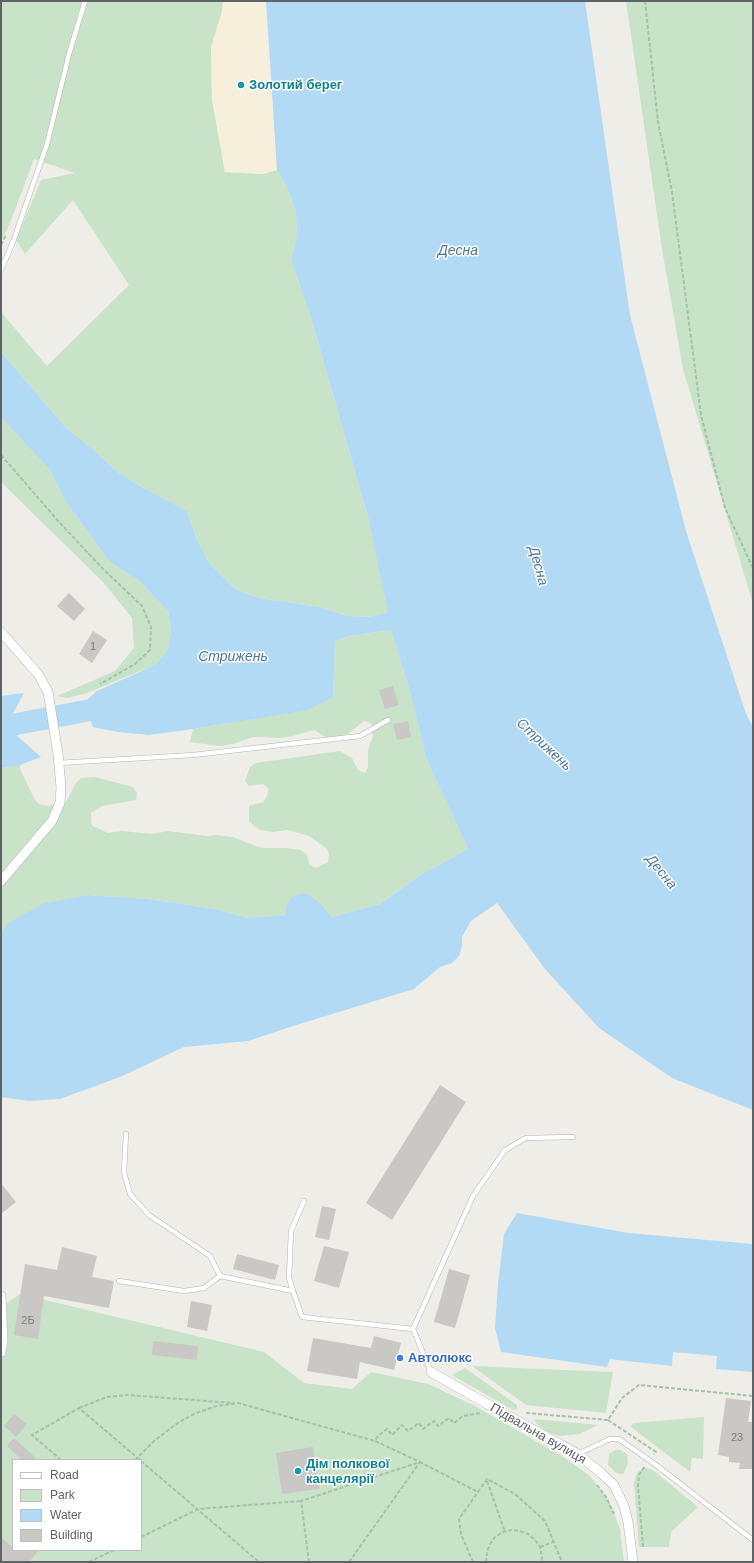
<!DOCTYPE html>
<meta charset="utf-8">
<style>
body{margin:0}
#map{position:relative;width:754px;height:1563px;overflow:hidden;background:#efede8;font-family:Helvetica,sans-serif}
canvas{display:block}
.frame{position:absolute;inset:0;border:2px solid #5f6266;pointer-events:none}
.legend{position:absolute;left:12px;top:1459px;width:130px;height:92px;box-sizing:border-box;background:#fff;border:1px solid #bfc0c2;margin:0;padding:5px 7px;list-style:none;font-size:12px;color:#5f6266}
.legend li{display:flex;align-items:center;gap:8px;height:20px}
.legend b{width:20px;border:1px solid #bfc0c2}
</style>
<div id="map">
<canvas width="754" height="1563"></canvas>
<div class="frame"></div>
<ul class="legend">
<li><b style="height:5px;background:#fff"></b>Road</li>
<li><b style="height:11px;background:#c9e3c8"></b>Park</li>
<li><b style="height:11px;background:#b2daf4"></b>Water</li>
<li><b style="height:11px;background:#cac8c4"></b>Building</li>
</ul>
</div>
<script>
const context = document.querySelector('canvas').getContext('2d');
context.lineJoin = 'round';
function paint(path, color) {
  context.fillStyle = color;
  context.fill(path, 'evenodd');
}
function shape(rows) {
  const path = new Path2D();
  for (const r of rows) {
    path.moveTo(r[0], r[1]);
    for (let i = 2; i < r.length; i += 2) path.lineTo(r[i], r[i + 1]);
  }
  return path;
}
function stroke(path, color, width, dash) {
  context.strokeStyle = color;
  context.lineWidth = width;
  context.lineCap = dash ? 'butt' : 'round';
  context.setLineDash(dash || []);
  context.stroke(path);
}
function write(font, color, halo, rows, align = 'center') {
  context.font = font + ' Helvetica,sans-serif';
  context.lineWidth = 3;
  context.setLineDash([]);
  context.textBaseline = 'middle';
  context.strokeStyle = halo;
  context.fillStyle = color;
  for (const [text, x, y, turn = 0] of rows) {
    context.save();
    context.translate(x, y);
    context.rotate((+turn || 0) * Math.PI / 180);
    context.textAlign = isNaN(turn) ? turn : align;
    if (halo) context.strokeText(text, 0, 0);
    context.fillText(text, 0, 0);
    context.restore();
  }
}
const green = shape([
 [1,1,223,1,222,12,211,47,212,99,225,172,262,174,277,170,287,187,296,211,297,237,291,259,312,321,368,517,389,612,369,617,348,616,319,607,259,598,235,589,210,564,197,540,187,511,140,486,116,471,94,450,66,428,1,352,1,312,47,366,129,285,73,200,25,254,16,240,41,180,75,173,34,159,10,223,1,242],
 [626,1,753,1,753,604,683,369,662,249],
 [1,418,50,470,66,502,110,562,138,580,168,611,171,632,168,650,155,665,87,693,67,698,57,696,115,671,134,648,132,618,103,582,6,487,1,481],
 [391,630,411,695,426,758,468,849,422,874,380,904,332,917,322,905,310,895,302,893,286,907,285,915,248,918,215,909,148,899,88,895,1,934,1,768,20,765,20,769,35,800,39,804,47,806,67,801,75,784,81,778,95,777,133,787,137,793,136,800,102,806,91,813,91,823,93,826,108,833,122,831,152,834,168,831,207,836,216,835,232,837,262,848,286,848,301,850,307,855,309,864,316,868,328,862,329,854,326,848,309,836,288,830,273,832,260,830,254,826,249,821,249,806,263,802,267,796,269,789,263,784,249,786,245,781,250,767,256,763,340,751,352,758,358,770,365,773,368,767,368,750,373,736,371,723,364,721,348,734,341,737,327,738,314,730,293,736,279,738,253,737,233,744,219,746,190,742,193,729,230,723,333,697,335,641,349,636],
 [20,1294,264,1352,304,1383,352,1389,371,1372,428,1384,473,1405,562,1456,590,1476,606,1497,612,1508,620,1530,624,1562,1,1562,1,1307],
 [13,1460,141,1460,141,1550,13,1550],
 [472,1366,613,1372,606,1413,526,1405],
 [465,1368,517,1405,517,1409,513,1410,452,1375],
 [704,1417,703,1459,692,1458,690,1472,631,1427,632,1424,634,1423],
 [534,1419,598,1425,579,1434,560,1436,547,1432,536,1423],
 [615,1450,620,1450,627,1454,628,1464,623,1474,616,1473,608,1465,609,1454],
 [643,1468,647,1468,653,1470,698,1507,671,1532,669,1547,639,1547,634,1482,637,1473]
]);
const sand = shape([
 [223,1,266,1,277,170,262,174,225,172,212,99,211,47,222,12]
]);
const water = shape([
 [266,1,585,1,630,315,686,531,746,714,753,727,753,1110,672,1078,599,1028,545,969,497,903,471,921,462,937,462,946,459,956,452,963,440,967,414,989,293,1026,248,1041,184,1047,120,1077,60,1099,29,1101,1,1097,1,934,7,924,42,904,88,895,148,899,215,909,248,918,285,915,286,907,292,897,302,893,310,895,322,905,332,917,380,904,422,874,468,849,426,758,411,695,391,630,349,636,335,641,333,697,308,710,193,729,149,735,118,732,93,727,88,711,88,699,97,691,155,665,168,650,171,632,168,611,138,580,110,562,66,502,50,470,1,418,1,352,66,428,94,450,116,471,140,486,187,511,197,540,210,564,235,589,259,598,319,607,348,616,369,617,388,612,368,517,312,321,291,259,297,237,296,211,287,187,277,170],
 [24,693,6,726,41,757,20,765,1,768,1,696],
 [517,1213,628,1233,753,1244,753,1372,716,1369,717,1356,673,1352,672,1366,610,1359,607,1367,501,1352,495,1328,498,1283,504,1234]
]);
const river = shape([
 [1,727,117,705]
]);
const building = shape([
 [69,593,85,609,74,621,57,606],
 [93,631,107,640,92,663,79,654],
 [393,686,399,705,385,709,379,690],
 [408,721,411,737,397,740,393,724],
 [440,1085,466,1102,392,1220,366,1203],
 [1,1183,16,1202,1,1214],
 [322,1206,336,1209,329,1240,315,1237],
 [324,1246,349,1252,339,1288,314,1281],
 [62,1247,97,1256,92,1277,114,1281,109,1308,44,1296,38,1339,14,1335,25,1264,57,1270],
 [237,1254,279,1265,275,1280,233,1269],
 [449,1269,470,1275,455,1328,434,1322],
 [191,1301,212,1305,207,1331,187,1327],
 [374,1336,401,1343,394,1370,360,1362,357,1379,307,1371,313,1338,371,1348],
 [153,1341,198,1346,197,1360,152,1355],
 [726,1398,751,1401,748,1422,753,1422,753,1469,739,1469,740,1463,729,1462,729,1457,718,1455],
 [14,1414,27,1424,16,1437,4,1426],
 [14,1438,38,1460,22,1460,7,1446],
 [313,1447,319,1489,282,1494,276,1453],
 [1,1537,13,1548,13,1550,39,1550,29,1562,1,1562]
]);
const path = shape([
 [645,1,658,122,672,192,701,415,725,508,753,568],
 [1,245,6,235],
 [1,455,59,522,103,569,142,606,151,627,150,650,135,664,100,684],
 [79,1408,107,1397,128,1395,233,1403],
 [526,1413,608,1420,622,1398,639,1385,753,1396],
 [608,1420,656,1452,654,1454],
 [61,1460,32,1435,79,1408,140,1460],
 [135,1460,155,1440,179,1422,196,1413,217,1406,238,1403,375,1441],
 [141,1461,259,1562],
 [487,1481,505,1532],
 [597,1485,606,1497,614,1514],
 [141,1537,198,1509,301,1501],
 [540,1547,553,1542],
 [643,1547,638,1486,639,1475,645,1466],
 [89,1562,114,1550],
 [309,1562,301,1501,420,1462,478,1492,487,1479,515,1494,545,1521,562,1562],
 [349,1562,420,1462,375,1441,378,1436,387,1429,392,1435,402,1425,408,1431,419,1423,423,1429,434,1421,438,1426,449,1418,454,1423,463,1416,481,1413],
 [473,1562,461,1534,459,1519,478,1492],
 [486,1562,487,1552,490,1544,495,1537,503,1532,511,1530,520,1531,528,1534,535,1540,540,1547,542,1557,541,1562]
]);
const lane = shape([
 [1,270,13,242,47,144,69,54,85,1],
 [58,763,193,755,360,736,388,720],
 [126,1134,124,1172,130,1194,149,1215,210,1256,220,1276],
 [304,1201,291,1231,289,1278,293,1291,302,1317,413,1329],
 [119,1281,184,1291,204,1288,220,1276,293,1291],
 [431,1372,413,1329,473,1196,505,1150,526,1138,573,1137],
 [578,1454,610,1439,619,1439,656,1465,753,1540]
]);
const street = shape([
 [1,632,38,674,48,692,58,754,61,787,60,803,52,821,1,881],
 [1,1296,3,1341,1,1352],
 [431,1372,503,1413,578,1454,601,1473,614,1485,624,1506,628,1522,633,1562]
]);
const markers = [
 [241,85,4,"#0f9aa8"],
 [400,1358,4,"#3f7fe0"],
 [298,1471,4,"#0f9aa8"]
];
const numberNames = [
 ["1",93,647],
 ["2Б",28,1321],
 ["23",737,1438]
];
const cultureNames = [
 ["Золотий берег",249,85],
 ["Дім полкової",306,1464],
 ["канцелярії",306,1479]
];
const shopNames = [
 ["Автолюкс",408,1358]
];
const streetNames = [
 ["Підвальна вулиця",538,1434,30]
];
const waterNames = [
 ["Десна",458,251],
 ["Десна",538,566,75],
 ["Стрижень",233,657],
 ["Стрижень",544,745,43],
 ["Десна",661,872,51]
];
paint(green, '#c9e3c8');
paint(sand, '#f6efdb');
paint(water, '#b2daf4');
stroke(river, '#b2daf4', 22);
paint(building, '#cac8c4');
stroke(lane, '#b2b4b8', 5.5);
stroke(street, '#b2b4b8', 10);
stroke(path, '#a2c3aa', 2, [4, 2]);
stroke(lane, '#fff', 4.5);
stroke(street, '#fff', 9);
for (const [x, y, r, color] of markers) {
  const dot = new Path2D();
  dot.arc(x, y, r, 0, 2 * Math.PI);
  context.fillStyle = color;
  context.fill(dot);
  stroke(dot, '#fff', 1.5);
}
write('11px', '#7a7c7e', null, numberNames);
write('bold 13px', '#0d838f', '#fff', cultureNames, 'left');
write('bold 13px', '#366cbe', '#fff', shopNames, 'left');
write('13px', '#5f6266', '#fff', streetNames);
write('italic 14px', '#4c779c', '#fff', waterNames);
</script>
